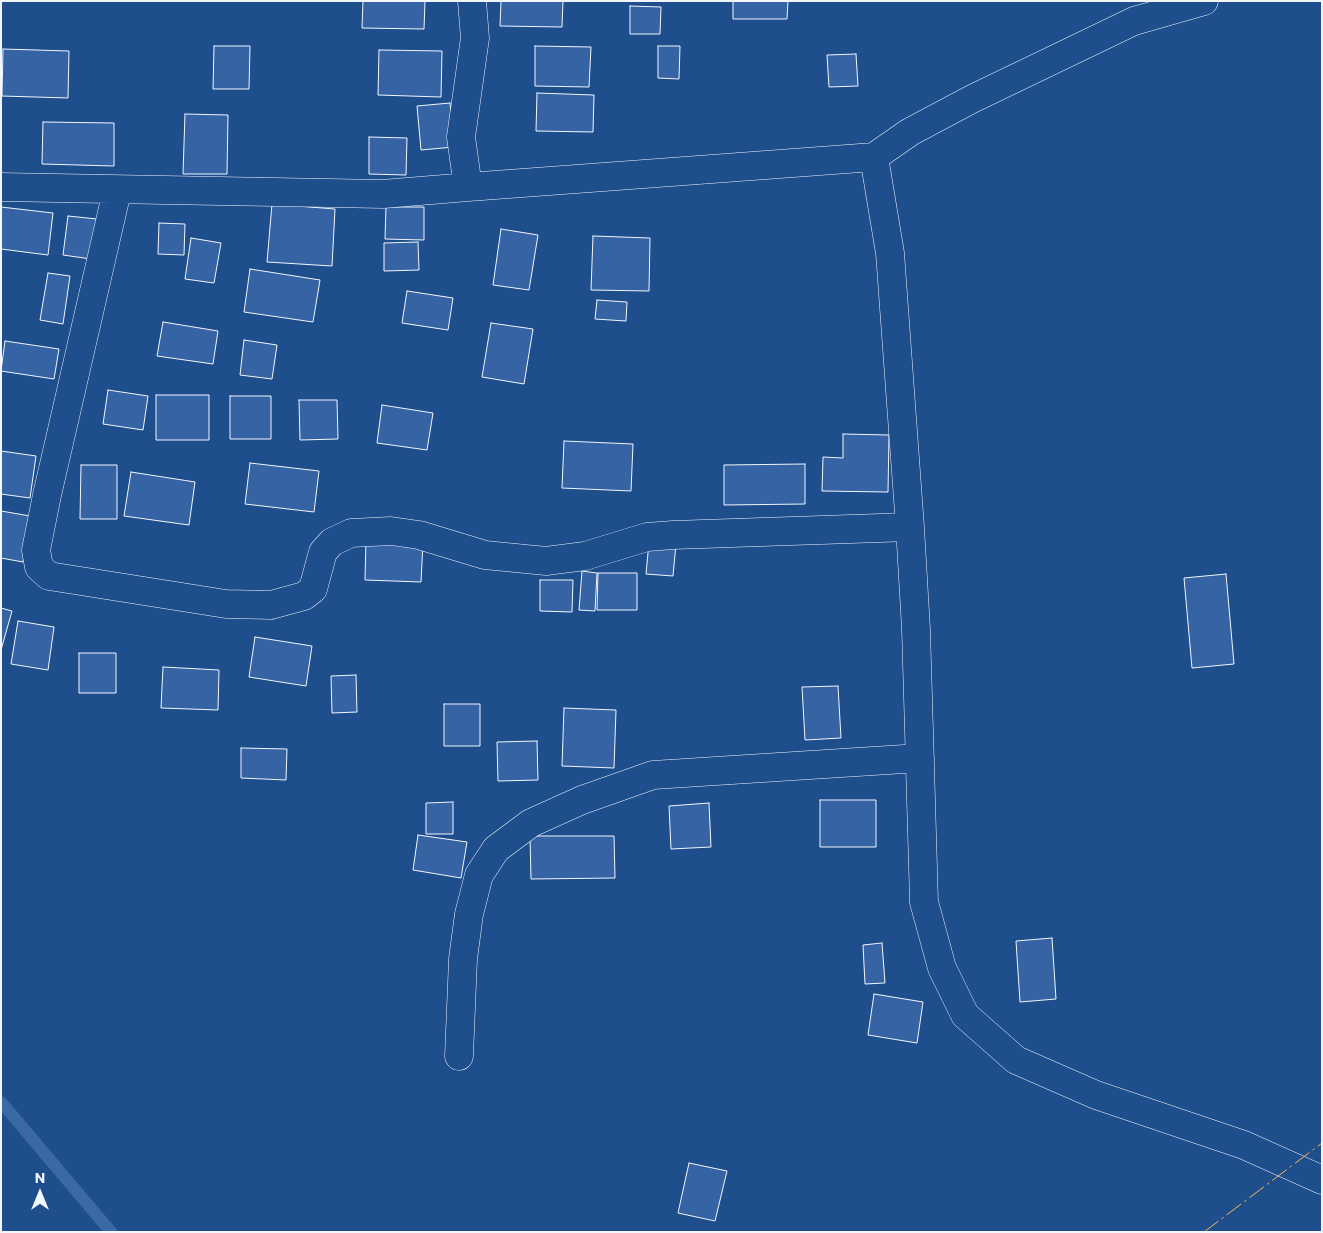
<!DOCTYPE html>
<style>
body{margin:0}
#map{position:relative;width:1323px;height:1233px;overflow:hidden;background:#1f4e8c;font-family:Commissioner,sans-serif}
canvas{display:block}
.frame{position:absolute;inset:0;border:2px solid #f2f6ff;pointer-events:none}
.north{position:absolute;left:15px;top:1168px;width:50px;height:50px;-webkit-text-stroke:4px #1f4e8c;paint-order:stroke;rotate:0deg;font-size:14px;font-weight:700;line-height:20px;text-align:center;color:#f2f6ff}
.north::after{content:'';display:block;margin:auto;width:18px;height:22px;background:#f2f6ff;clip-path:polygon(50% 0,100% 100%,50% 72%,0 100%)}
</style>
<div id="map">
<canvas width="1323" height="1233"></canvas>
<div class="frame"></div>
<div class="north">N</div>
</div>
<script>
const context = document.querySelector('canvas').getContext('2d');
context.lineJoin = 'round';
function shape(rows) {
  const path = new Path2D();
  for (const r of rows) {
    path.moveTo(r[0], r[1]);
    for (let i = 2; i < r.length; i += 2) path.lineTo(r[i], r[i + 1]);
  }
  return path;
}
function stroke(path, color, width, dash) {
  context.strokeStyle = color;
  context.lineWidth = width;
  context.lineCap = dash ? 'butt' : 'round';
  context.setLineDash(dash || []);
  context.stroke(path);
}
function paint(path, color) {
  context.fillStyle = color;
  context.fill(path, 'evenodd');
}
const stream = shape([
 [1,1102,111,1232]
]);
const building = shape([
 [363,1,425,1,424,29,362,28,363,1],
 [501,1,563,1,562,27,500,26,501,1],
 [733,1,788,1,787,19,733,19,733,1],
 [630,6,661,7,660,34,630,34,630,6],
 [214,46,250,46,249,89,213,89,214,46],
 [535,46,591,47,589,87,535,86,535,46],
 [658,46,680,46,679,79,658,78,658,46],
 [3,49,69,51,68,98,2,96,3,49],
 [379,50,442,51,441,97,378,95,379,50],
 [856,54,858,86,829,87,827,55,856,54],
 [537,93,594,95,593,132,536,131,537,93],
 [450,103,454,147,421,150,417,106,450,103],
 [185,114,228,115,227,174,183,174,185,114],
 [43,122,114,123,114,166,42,164,43,122],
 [369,137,407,138,406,175,369,174,369,137],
 [272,204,335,209,332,266,267,262,272,204],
 [1,207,53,213,48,255,1,249,1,207],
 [386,207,424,207,424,240,385,239,386,207],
 [68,216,97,219,91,259,63,255,68,216],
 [159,223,185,224,184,255,158,254,159,223],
 [501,229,538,235,529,290,493,285,501,229],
 [593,236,650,238,649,291,591,290,593,236],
 [191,238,221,243,214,283,185,279,191,238],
 [418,242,419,270,384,271,384,243,418,242],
 [250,269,320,280,313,322,244,312,250,269],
 [48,273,70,276,63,324,40,320,48,273],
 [407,291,453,298,448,330,402,323,407,291],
 [597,300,627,302,626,321,595,319,597,300],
 [163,322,218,331,213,364,157,356,163,322],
 [491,323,533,329,524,384,482,377,491,323],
 [244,340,277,345,272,379,240,375,244,340],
 [5,341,59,349,54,379,1,371,5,341],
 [108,390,148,396,143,430,103,424,108,390],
 [156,395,209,395,209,440,156,440,156,395],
 [230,396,271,396,271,439,230,439,230,396],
 [299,400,337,400,338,439,300,440,299,400],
 [382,405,433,413,427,450,377,443,382,405],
 [843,434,889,435,888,492,822,491,823,457,843,458,843,434],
 [564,441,633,444,631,491,562,488,564,441],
 [1,451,36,456,30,498,1,494,1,451],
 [250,463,319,471,314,512,245,504,250,463],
 [805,464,805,504,724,505,724,465,805,464],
 [81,465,117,465,117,519,80,519,81,465],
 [131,472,195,482,189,525,124,516,131,472],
 [1,511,30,516,23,562,1,558,1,511],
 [366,539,423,542,421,582,365,580,366,539],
 [649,542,676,544,673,576,646,574,649,542],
 [582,571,597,573,595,611,579,610,582,571],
 [598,573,637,573,637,610,597,610,598,573],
 [1226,574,1234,664,1192,668,1184,578,1226,574],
 [540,580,573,580,572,612,540,611,540,580],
 [1,608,12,611,1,650,1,608],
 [18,621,54,627,48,670,11,664,18,621],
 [255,637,312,646,306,686,249,677,255,637],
 [79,653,116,653,116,693,79,693,79,653],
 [163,667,219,670,218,710,161,708,163,667],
 [356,675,357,712,332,713,331,676,356,675],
 [838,686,841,738,805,740,802,687,838,686],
 [444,704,480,704,480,746,444,746,444,704],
 [564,708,616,710,614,768,562,766,564,708],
 [537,741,538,780,498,781,497,742,537,741],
 [241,748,287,749,286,780,241,778,241,748],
 [820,800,876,800,876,847,820,847,820,800],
 [453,802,453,834,426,834,426,803,453,802],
 [709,803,711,847,671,849,669,806,709,803],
 [418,835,467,842,461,878,413,870,418,835],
 [530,836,614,836,615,878,531,879,530,836],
 [1052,938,1056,999,1020,1002,1016,941,1052,938],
 [882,943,885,983,865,984,863,945,882,943],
 [874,994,923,1002,917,1043,868,1035,874,994],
 [689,1163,727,1171,715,1221,678,1213,689,1163]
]);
const minor = shape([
 [472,1,475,38,461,137,468,187,874,157,890,253,910,527,916,629,924,902,942,968,965,1015,1016,1060,1096,1095,1244,1145,1322,1180],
 [874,157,910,132,972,99,1134,21,1204,1],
 [1,187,383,194,468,187],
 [117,191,47,495,36,550,39,567,49,576,226,604,271,605,304,596,313,589,323,552,332,542,351,533,391,531,419,535,485,555,546,561,585,556,647,537,673,535,910,527],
 [459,1056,463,959,469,914,479,875,496,849,531,823,582,800,653,775,920,758]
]);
const power = shape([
 [1204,1232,1322,1143]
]);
stroke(stream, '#3b69a3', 12);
paint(building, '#3563a3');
stroke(building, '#f2f6ff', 1);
stroke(minor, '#f2f6ff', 29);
stroke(minor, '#1f4e8c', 28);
stroke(power, '#ffb74d', 1, [18, 4, 2.5, 4]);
</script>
